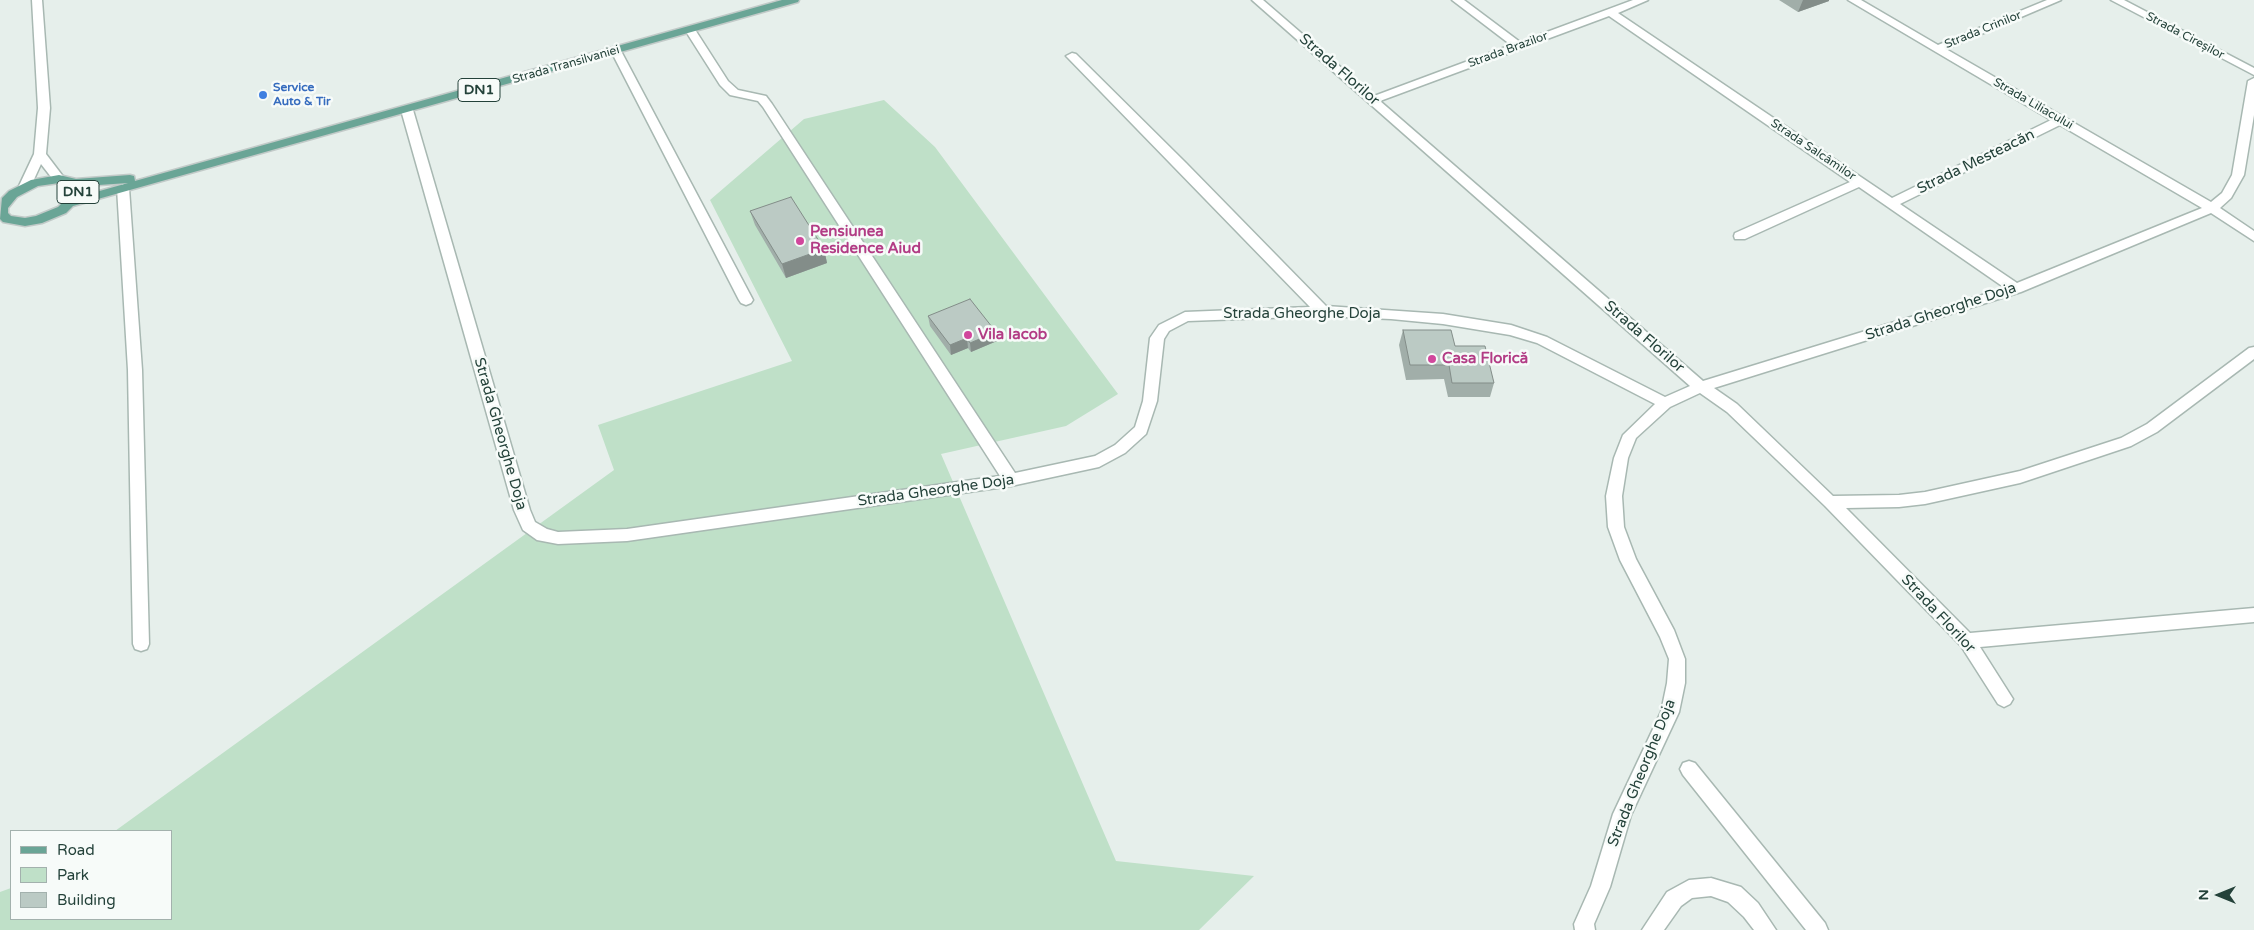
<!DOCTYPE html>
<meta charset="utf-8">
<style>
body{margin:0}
#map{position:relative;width:2254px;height:930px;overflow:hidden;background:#e6efeb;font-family:"Varela Round",sans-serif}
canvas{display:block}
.legend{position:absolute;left:10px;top:830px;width:162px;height:90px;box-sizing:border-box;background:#f7fbf9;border:1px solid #a3b1ad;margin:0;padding:6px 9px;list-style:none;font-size:15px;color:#24423a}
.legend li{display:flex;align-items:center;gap:10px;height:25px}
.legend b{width:25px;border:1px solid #a3b1ad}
.north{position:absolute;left:2194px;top:870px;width:50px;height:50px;-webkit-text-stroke:4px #f7fbf9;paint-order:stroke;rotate:270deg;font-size:14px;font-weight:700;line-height:20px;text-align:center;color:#24423a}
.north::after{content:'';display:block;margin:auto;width:18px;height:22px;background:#24423a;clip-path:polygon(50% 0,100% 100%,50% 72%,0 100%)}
</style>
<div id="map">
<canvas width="2254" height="930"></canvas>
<ul class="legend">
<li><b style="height:6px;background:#6aa596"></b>Road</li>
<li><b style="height:14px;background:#bfe0c8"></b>Park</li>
<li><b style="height:14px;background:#bbcac4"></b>Building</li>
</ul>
<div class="north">N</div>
</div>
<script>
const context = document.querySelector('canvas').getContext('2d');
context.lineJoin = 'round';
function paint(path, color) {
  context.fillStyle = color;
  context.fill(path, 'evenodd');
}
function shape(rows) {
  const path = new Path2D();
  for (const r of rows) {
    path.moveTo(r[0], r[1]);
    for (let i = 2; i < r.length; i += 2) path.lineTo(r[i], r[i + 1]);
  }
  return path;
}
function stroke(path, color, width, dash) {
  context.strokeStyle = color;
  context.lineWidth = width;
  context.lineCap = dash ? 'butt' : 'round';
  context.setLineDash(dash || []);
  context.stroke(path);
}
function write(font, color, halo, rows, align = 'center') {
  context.font = font + ' "Varela Round",sans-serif';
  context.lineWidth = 5;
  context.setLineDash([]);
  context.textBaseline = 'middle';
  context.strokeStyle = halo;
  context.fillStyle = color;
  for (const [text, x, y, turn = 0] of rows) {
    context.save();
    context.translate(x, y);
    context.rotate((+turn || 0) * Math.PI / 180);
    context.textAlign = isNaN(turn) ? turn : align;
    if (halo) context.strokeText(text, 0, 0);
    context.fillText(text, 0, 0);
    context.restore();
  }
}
const green = shape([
 [884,100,935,147,1118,394,1066,426,941,454,1116,861,1254,876,1199,930,0,930,0,892,11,888,11,919,171,919,171,831,115,831,614,470,598,425,792,361,710,200,804,119]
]);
const minor = shape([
 [32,0,42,0,50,108,46,154,65,179,63,182,55,182,41,164,30,188,24,192,18,188,34,154,38,108,32,0],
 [1252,0,1263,0,1374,96,1511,45,1452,0,1464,0,1520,42,1633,0,1648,0,1618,13,1892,198,2051,120,1848,0,1861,0,1938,45,2047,0,2061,0,1946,49,2211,202,2222,193,2232,175,2248,81,2254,78,2254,115,2244,175,2231,198,2220,208,2254,231,2254,241,2211,213,2021,292,1714,388,1737,404,1833,496,1899,495,1925,492,2020,471,2121,438,2147,424,2249,348,2254,347,2254,359,2157,432,2131,446,2020,483,1925,504,1899,507,1846,508,1970,633,2254,608,2254,622,1980,647,2013,699,2010,704,2004,707,1998,704,1961,646,1825,506,1727,412,1700,393,1670,407,1636,438,1628,458,1622,496,1624,527,1636,559,1674,630,1685,659,1685,683,1679,712,1631,815,1610,887,1594,924,1595,930,1575,930,1574,924,1591,886,1613,814,1661,712,1667,683,1669,659,1660,637,1620,560,1608,527,1606,496,1614,458,1623,435,1655,404,1537,343,1510,335,1443,324,1391,319,1322,316,1188,321,1169,331,1164,339,1157,401,1146,434,1125,453,1099,467,1011,486,627,541,558,544,537,540,523,530,514,510,401,110,403,108,411,108,413,110,530,510,535,522,547,529,558,532,627,529,1000,476,763,107,758,101,730,95,720,85,685,30,690,27,694,28,728,81,738,90,766,96,772,104,1015,473,1095,456,1115,445,1135,427,1143,401,1150,338,1159,325,1185,312,1310,307,1068,58,1066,56,1072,53,1076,54,1186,163,1326,306,1443,314,1511,325,1547,337,1665,397,1690,386,1252,0],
 [1609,16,1850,182,1735,233,1734,236,1735,239,1745,239,1859,187,2005,288,1703,381,1380,101,1609,16],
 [2060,125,2202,208,2017,283,1900,204,2060,125],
 [2111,0,2124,0,2254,68,2254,75,2111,0],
 [616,48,621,51,753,300,751,303,746,305,741,303,739,300,611,51,616,48],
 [123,184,129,188,142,370,149,644,147,649,141,651,135,649,133,644,128,370,117,188,123,184],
 [1689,761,1695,763,1825,923,1828,930,1806,930,1683,775,1680,769,1683,763,1689,761],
 [1711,878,1741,887,1758,903,1776,930,1754,930,1744,917,1728,902,1711,896,1692,898,1681,906,1664,930,1642,930,1667,892,1689,880,1711,878]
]);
const major = shape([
 [782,0,799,0,798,2,73,206,66,213,42,223,25,226,3,222,0,219,2,198,9,191,31,180,59,175,76,179,130,175,134,176,135,181,782,0],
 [59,183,66,184,72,188,69,196,58,207,36,216,25,218,11,216,8,213,8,208,17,197,38,186,59,183],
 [128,183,82,196,84,186,128,183]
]);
const wall = shape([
 [1779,0,1829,0,1829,1,1798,12],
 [750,211,824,249,827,263,786,278,755,225],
 [928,316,997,341,971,352,968,348,951,355,930,326],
 [1403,330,1455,346,1494,383,1490,397,1448,397,1444,379,1406,380,1399,345]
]);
const shadedWall = shape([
 [1803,0,1829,0,1829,1,1798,12],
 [824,249,827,263,786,278,782,264],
 [996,332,997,341,971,352,970,343],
 [967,338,968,348,951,355,950,345]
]);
const building = shape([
 [791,197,824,249,782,264,750,211,791,197],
 [970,299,996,332,970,343,967,338,950,345,928,316,970,299],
 [1403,330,1451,330,1455,346,1485,346,1494,383,1452,383,1449,365,1410,365,1403,330]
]);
const markers = [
 [263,95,5,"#3f7fe0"],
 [800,241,5,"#d1479c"],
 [968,335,5,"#d1479c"],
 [1432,359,5,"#d1479c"]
];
const farStreetnames = [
 ["Strada Crinilor",1983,30,-22],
 ["Strada Cireșilor",2185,36,28],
 ["Strada Brazilor",1508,50,-20],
 ["Strada Transilvaniei",566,65,-16],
 ["Strada Liliacului",2033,104,30],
 ["Strada Salcâmilor",1813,150,34]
];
const farShopnames = [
 ["Service",273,88],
 ["Auto & Tir",273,102]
];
const shields = [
 [479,90,42],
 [78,192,42]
];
const shieldNames = [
 ["DN1",479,90],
 ["DN1",78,192]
];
const streetNames = [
 ["Strada Florilor",1339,70,41],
 ["Strada Mesteacăn",1976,162,-26],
 ["Strada Gheorghe Doja",1941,312,-18],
 ["Strada Gheorghe Doja",1302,314],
 ["Strada Florilor",1644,337,41],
 ["Strada Gheorghe Doja",500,434,74],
 ["Strada Gheorghe Doja",936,491,-8],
 ["Strada Florilor",1938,614,47],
 ["Strada Gheorghe Doja",1642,773,-68]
];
const hotelNames = [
 ["Pensiunea",810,232],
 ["Residence Aiud",810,249],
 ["Vila Iacob",978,335],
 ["Casa Florică",1442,359]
];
paint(green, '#bfe0c8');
stroke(minor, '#a8b8b2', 3);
stroke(major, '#c2cac8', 3);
paint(minor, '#fff');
paint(major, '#6aa596');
paint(wall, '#a1aea9');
paint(shadedWall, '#838d89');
paint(building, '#bbcac4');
stroke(building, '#838d89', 1);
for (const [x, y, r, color] of markers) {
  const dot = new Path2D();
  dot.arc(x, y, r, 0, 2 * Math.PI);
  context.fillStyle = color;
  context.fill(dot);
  stroke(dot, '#f7fbf9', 2);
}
write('12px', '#24423a', '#f7fbf9', farStreetnames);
write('bold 12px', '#366cbe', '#f7fbf9', farShopnames, 'left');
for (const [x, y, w] of shields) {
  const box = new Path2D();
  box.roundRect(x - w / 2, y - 11.5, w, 23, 4);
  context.fillStyle = '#f7fbf9';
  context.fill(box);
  stroke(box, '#24423a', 1);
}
write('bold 14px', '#24423a', null, shieldNames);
write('15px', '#24423a', '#f7fbf9', streetNames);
write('bold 15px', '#b23c85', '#f7fbf9', hotelNames, 'left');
</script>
